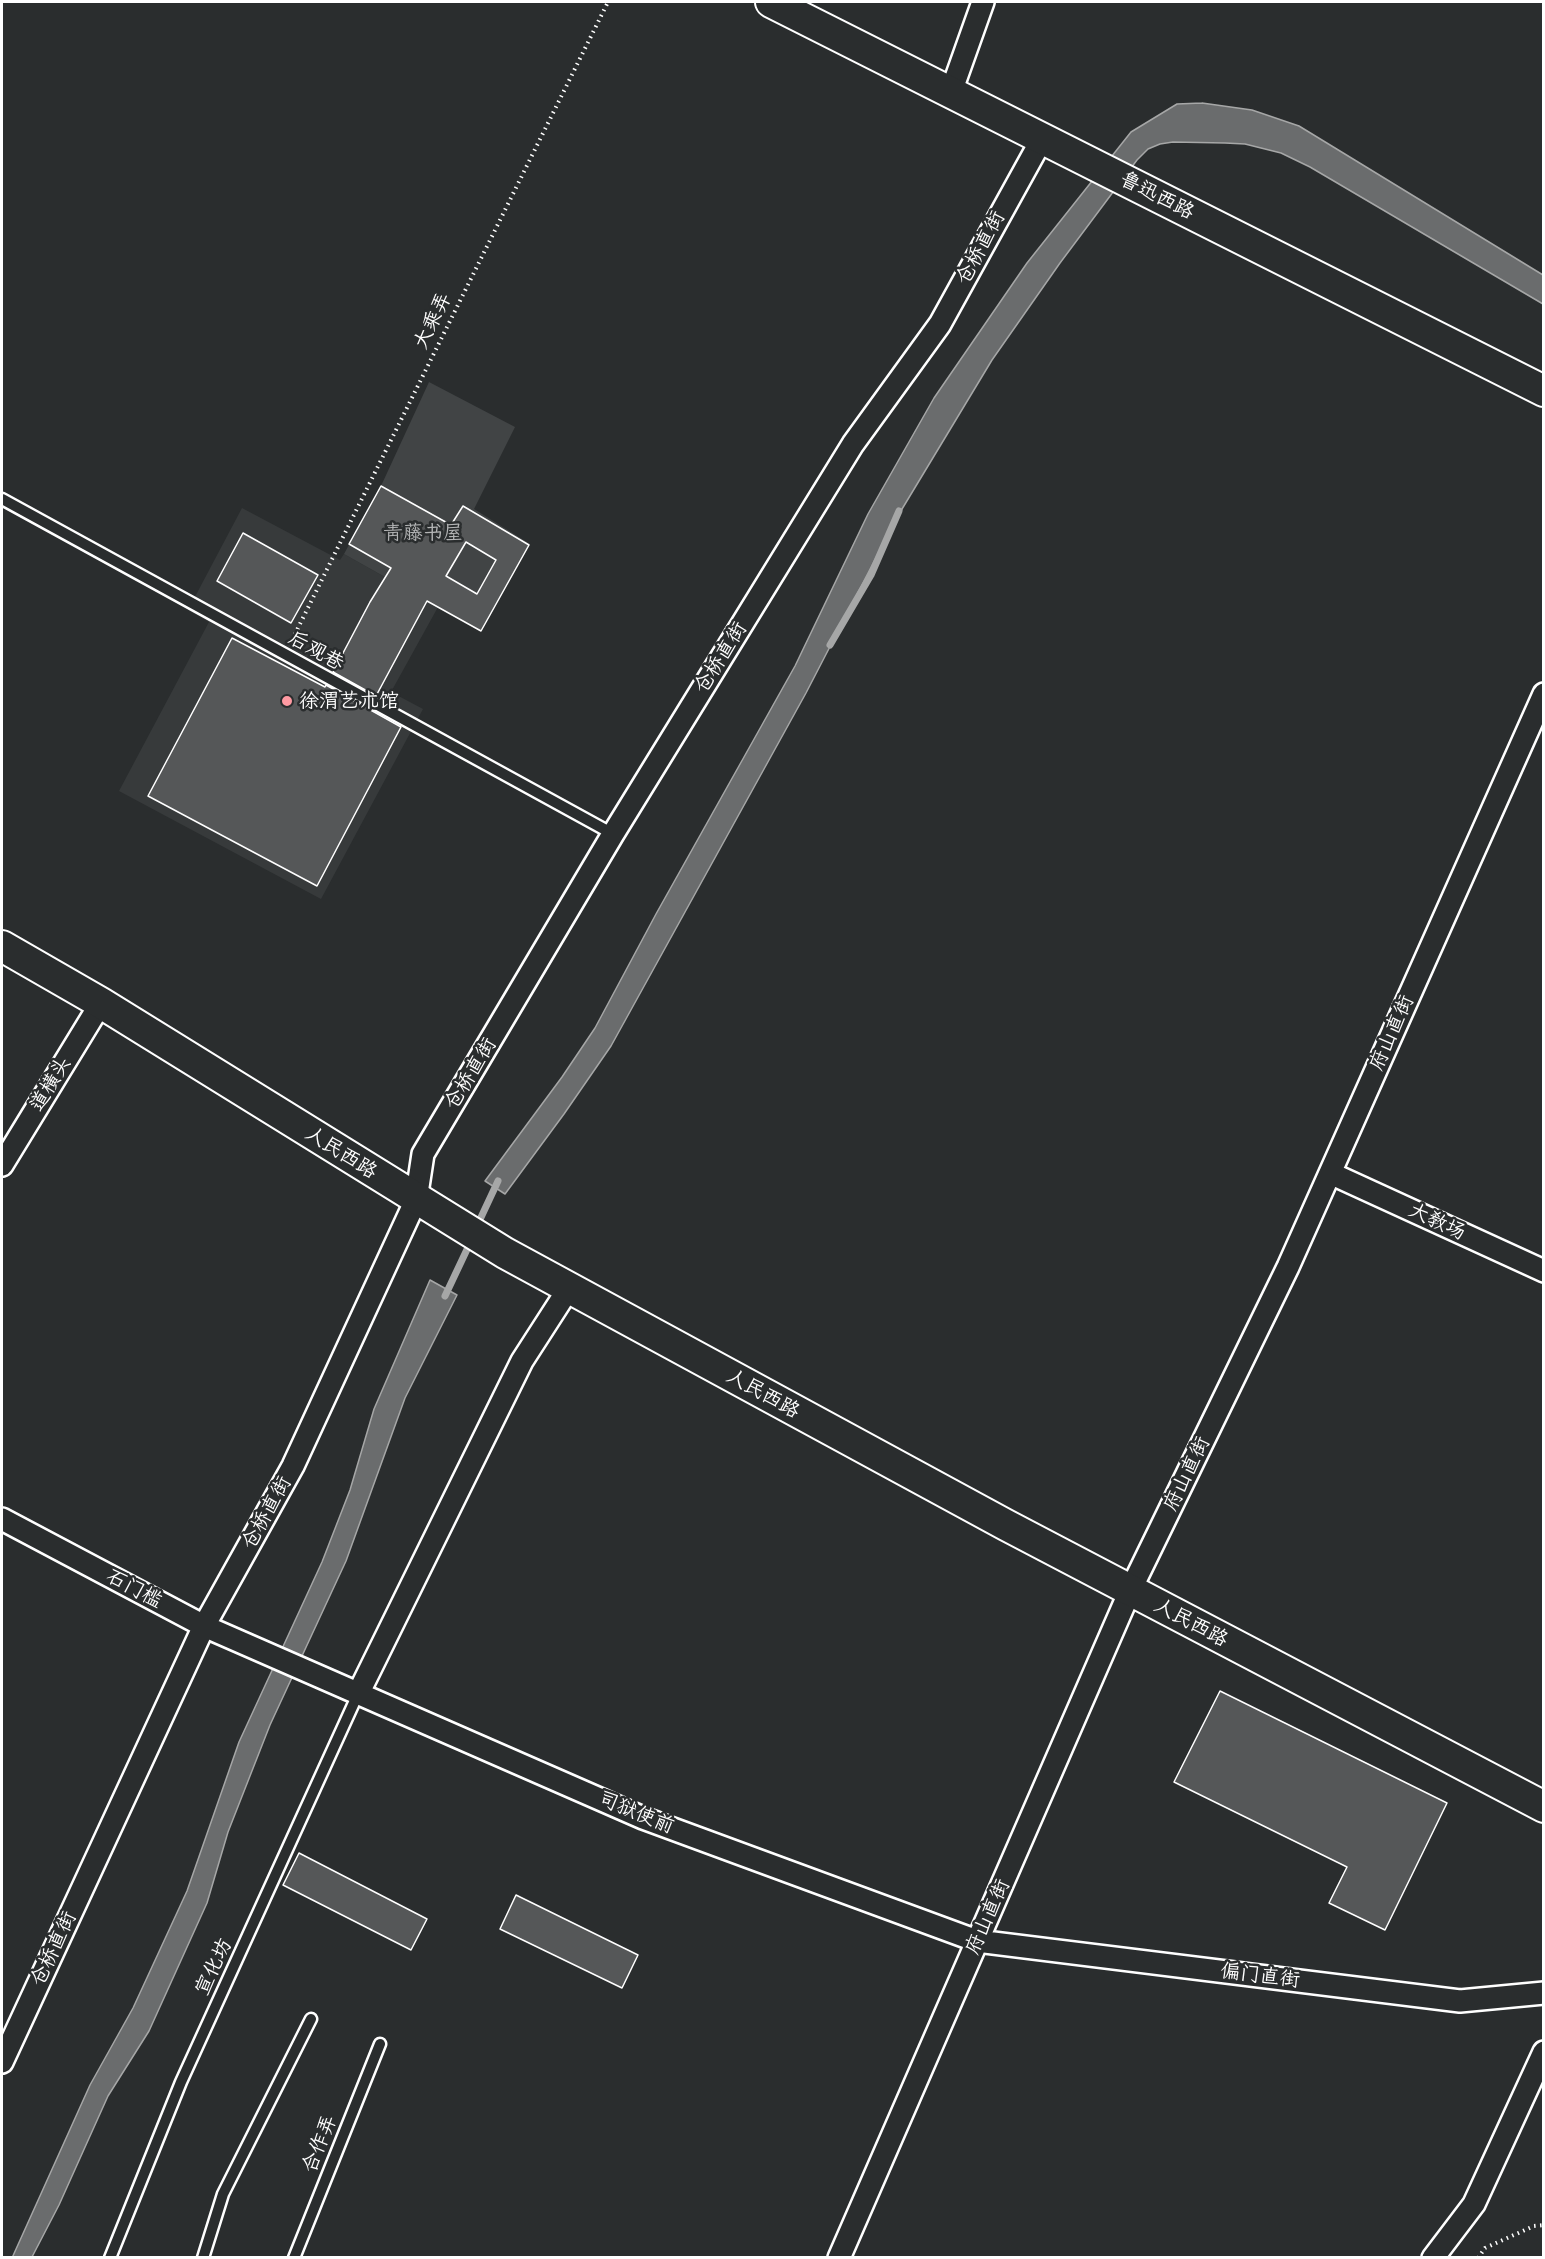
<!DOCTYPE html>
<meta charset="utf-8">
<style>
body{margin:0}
#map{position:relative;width:1545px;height:2259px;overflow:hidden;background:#2a2d2e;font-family:"Playpen Sans",sans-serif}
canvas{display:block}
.frame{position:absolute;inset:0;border:3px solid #fff;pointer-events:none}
</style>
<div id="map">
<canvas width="1545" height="2259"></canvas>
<div class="frame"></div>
</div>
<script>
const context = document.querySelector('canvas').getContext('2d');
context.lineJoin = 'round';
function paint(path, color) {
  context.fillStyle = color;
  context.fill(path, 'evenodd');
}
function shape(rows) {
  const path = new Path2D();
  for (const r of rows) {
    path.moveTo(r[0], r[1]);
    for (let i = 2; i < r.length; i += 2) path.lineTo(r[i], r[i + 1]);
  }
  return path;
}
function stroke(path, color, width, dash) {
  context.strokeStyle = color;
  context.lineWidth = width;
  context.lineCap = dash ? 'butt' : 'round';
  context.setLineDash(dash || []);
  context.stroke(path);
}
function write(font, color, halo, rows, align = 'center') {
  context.font = font + ' "Playpen Sans","LXGW WenKai TC",sans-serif';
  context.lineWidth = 5;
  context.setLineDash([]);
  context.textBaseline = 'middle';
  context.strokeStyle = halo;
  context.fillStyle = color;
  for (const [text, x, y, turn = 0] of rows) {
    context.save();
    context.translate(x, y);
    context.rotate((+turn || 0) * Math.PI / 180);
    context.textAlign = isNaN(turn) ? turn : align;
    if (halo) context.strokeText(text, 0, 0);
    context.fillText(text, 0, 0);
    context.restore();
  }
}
const built = shape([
 [242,508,340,560,344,554,438,607,391,692,423,709,321,899,119,791,209,622,188,610]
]);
const green = shape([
 [429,382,515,427,474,509,530,544,481,631,344,554,381,486]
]);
const water = shape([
 [1202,103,1252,110,1299,126,1543,275,1543,304,1310,167,1281,153,1245,144,1225,143,1173,142,1160,144,1148,149,1137,160,1060,263,992,360,896,519,806,693,611,1046,564,1114,505,1194,485,1181,562,1077,595,1028,656,914,795,666,868,514,934,398,1027,263,1131,132,1177,104,1202,103],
 [430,1280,457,1295,405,1398,346,1561,270,1725,228,1832,207,1903,149,2031,108,2096,59,2205,32,2257,12,2258,90,2085,133,2008,187,1891,239,1742,322,1562,350,1490,374,1409,430,1280]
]);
const stream = shape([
 [830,645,871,575,899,511],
 [476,1228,498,1181],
 [445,1296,471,1241]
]);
const building = shape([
 [381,486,451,525,463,506,529,545,481,631,427,601,376,696,333,672,370,602,391,568,349,544,381,486],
 [466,542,496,560,477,594,446,576,466,542],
 [243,533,318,575,291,623,217,581,243,533],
 [232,638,325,687,326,685,401,727,317,886,148,796,232,638],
 [1220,1691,1447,1803,1385,1930,1329,1903,1347,1867,1174,1782,1220,1691],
 [299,1853,427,1919,411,1950,283,1885,299,1853],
 [516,1895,638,1955,622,1988,500,1929,516,1895]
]);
const path = shape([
 [292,640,608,2],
 [1478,2258,1485,2248,1534,2226,1544,2225]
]);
const lane = shape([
 [2,499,613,834],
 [110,2258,181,2082,358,1694],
 [203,2258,223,2194,311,2019],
 [294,2258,380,2044]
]);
const street = shape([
 [951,92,983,2],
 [2,1165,101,1003],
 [1330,1173,1544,1271],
 [2,1519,204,1626,643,1818,977,1941,1460,2001,1544,1993],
 [358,1694,522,1361,569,1288],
 [2,2062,204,1626,293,1466,416,1200,423,1154,613,834,853,444,940,324,1042,139],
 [839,2258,1130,1591,1288,1267,1544,694],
 [1433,2258,1474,2204,1544,2052]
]);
const secondary = shape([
 [771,2,1544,391],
 [2,946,101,1003,505,1253,1006,1525,1544,1807]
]);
const markers = [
 [287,701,6,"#ff9aa2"]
];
const streetNames = [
 ["鲁迅西路",1157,196,27],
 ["仓桥直街",981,248,-62],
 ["大乘弄",433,321,-64],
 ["后观巷",316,651,29],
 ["仓桥直街",721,658,-58],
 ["府山直街",1392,1033,-66],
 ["仓桥直街",471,1074,-59],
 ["道横头",51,1084,-59],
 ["人民西路",341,1153,32],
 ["大教场",1437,1222,25],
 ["人民西路",763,1394,29],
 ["府山直街",1187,1474,-64],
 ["仓桥直街",267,1513,-61],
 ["石门槛",134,1589,28],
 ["人民西路",1191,1623,28],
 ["司狱使前",636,1813,22],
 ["府山直街",988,1917,-66],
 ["仓桥直街",54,1949,-65],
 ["宣化坊",214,1967,-65],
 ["偏门直街",1260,1976,7],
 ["合作弄",320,2144,-68]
];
const parkNames = [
 ["青藤书屋",423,533]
];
const poiNames = [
 ["徐渭艺术馆",299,701]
];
paint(built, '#373a3b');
paint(green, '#414445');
paint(water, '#6a6c6d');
stroke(water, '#a6a7a7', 1.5);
stroke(stream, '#a6a7a7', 7);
paint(building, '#555758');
stroke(building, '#fff', 1.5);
stroke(lane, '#fff', 15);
stroke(street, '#fff', 26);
stroke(secondary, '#fff', 34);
stroke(path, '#fff', 4, [1.5, 4.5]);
stroke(lane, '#2a2d2e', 10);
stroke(street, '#2a2d2e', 21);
stroke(secondary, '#2a2d2e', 30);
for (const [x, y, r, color] of markers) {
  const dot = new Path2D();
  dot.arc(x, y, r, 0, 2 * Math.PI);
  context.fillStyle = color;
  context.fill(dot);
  stroke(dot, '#2a2d2e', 2);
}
write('20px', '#fff', '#2a2d2e', streetNames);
write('20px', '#b3b4b5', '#2a2d2e', parkNames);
write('20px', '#fff', '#2a2d2e', poiNames, 'left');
</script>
